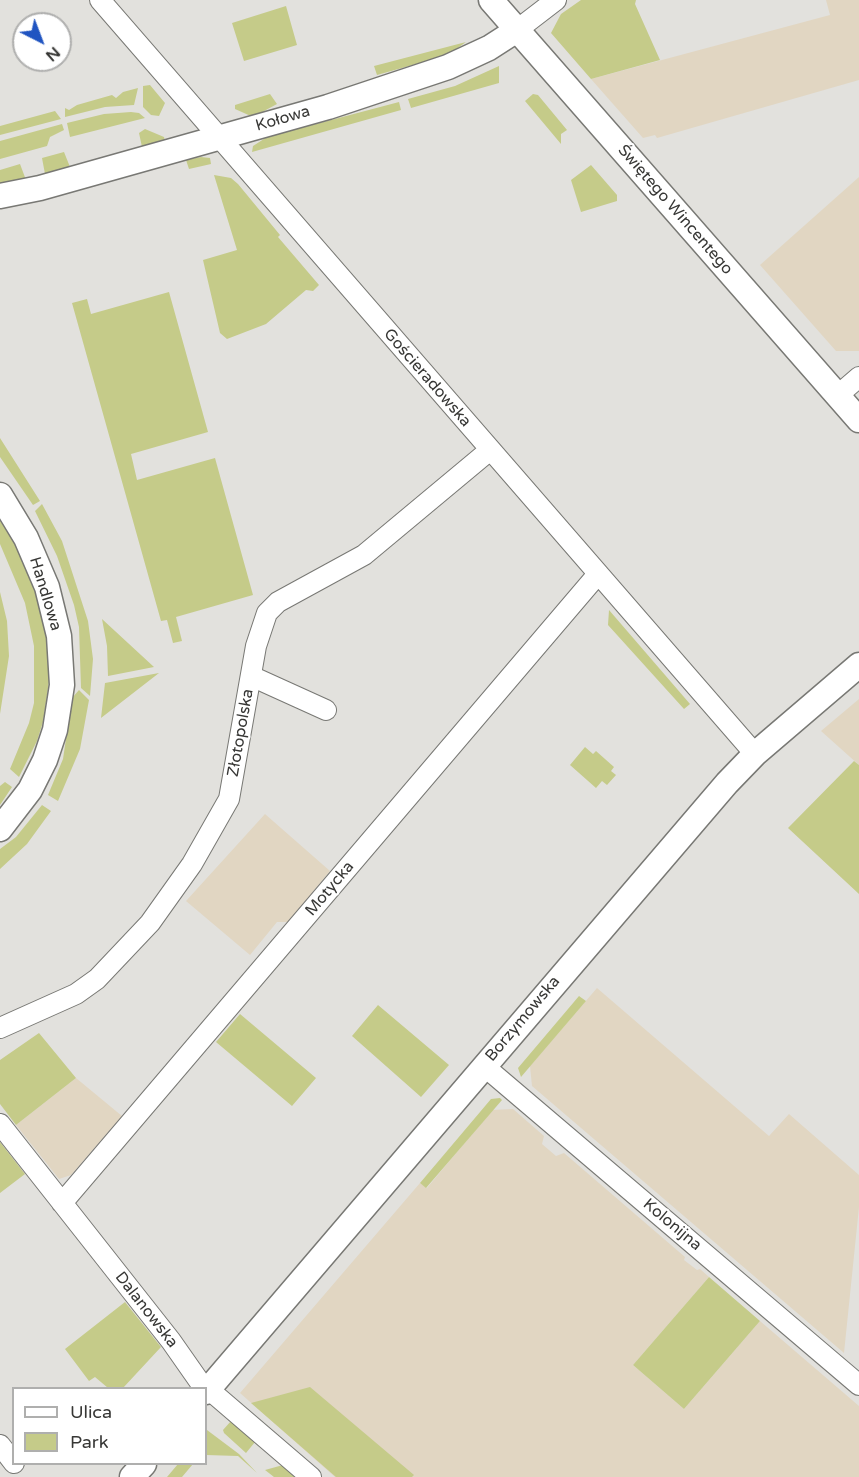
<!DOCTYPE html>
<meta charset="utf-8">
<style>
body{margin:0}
#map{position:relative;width:859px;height:1477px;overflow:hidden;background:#e2e1dd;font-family:"Varela Round",sans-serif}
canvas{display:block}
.legend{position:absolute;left:12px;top:1387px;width:195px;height:78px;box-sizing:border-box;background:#fff;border:2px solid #afafae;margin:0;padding:8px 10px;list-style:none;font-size:18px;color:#373735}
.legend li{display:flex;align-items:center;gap:12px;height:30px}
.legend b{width:30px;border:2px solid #afafae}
.north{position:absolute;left:12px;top:12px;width:60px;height:60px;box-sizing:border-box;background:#fff;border:2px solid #afafae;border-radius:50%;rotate:138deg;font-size:16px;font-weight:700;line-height:24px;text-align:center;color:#373735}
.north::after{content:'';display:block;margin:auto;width:21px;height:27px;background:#2054c1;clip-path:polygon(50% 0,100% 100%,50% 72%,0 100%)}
</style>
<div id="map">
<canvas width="859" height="1477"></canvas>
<ul class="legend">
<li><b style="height:8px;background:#fff"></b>Ulica</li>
<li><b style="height:16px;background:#c5cb89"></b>Park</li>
</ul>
<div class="north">N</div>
</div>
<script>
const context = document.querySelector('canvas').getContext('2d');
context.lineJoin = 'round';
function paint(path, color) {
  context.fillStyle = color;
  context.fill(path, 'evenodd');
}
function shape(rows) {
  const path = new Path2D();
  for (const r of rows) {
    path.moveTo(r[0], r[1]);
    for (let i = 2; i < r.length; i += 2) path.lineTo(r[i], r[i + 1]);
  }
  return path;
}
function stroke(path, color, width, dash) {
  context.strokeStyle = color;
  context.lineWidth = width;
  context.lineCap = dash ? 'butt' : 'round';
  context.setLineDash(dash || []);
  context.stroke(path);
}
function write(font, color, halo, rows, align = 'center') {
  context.font = font + ' "Varela Round",sans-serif';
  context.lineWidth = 4.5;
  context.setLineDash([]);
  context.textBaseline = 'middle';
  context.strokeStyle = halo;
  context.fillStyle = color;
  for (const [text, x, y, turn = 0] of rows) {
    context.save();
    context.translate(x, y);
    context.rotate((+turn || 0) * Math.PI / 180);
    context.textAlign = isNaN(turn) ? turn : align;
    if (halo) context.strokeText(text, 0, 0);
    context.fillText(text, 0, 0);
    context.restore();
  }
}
const commercial = shape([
 [826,0,859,0,859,80,657,138,655,135,643,138,591,79,830,15],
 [859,177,859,351,836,351,760,265],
 [859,699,859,765,821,731],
 [265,814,330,871,288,922,277,922,250,955,186,901],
 [597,988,769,1136,789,1114,859,1175,859,1207,844,1353,532,1086,530,1066],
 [76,1078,122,1116,71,1175,59,1179,16,1125],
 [513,1109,544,1136,542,1144,556,1156,564,1153,685,1257,684,1260,697,1270,700,1269,709,1277,633,1365,684,1409,760,1321,859,1406,859,1477,335,1477,240,1393,420,1183,427,1188,492,1110]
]);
const green = shape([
 [581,0,636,0,635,4,660,60,591,79,551,33,561,14],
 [286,6,297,45,244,61,232,23],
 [466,42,448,55,377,75,374,66],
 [499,66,499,83,411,108,408,99,455,86],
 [150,85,165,103,159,116,151,115,143,107,143,86],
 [138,88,134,105,105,107,65,117,65,108,69,110,77,105,112,95,116,98,123,92],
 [270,94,277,104,253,117,235,109,235,105],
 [533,94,538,95,567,130,561,134,561,144,525,101],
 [399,102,401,110,252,152,253,146,267,137],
 [55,111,61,119,0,135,0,126],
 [131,112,139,113,145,118,70,137,67,123,104,114],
 [62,124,64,130,50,137,47,146,0,159,0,141],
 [145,129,164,137,165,141,142,147,139,133],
 [64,152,70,167,45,174,42,158],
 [201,157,210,158,211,164,189,169,186,160],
 [20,164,26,180,0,187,0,170],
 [591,165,617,195,617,201,581,212,571,180],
 [214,175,231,178,238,184,280,235,278,237,319,285,313,291,306,290,266,324,227,339,220,333,203,260,237,250],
 [169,292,208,432,131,454,137,480,215,458,253,595,176,617,182,641,173,643,167,620,161,621,72,303,87,299,91,314],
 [0,438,40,501,33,505,0,457],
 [42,504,62,541,88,621,93,659,90,696,81,688,79,627,74,605,57,556,35,511],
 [0,514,19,547,38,595,49,647,49,681,43,722,37,741,19,777,10,769,29,723,34,703,34,646,25,603,0,544],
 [0,592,7,621,9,656,0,714],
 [609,610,690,704,684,709,608,625],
 [102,619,154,667,108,676,107,646],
 [159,673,101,718,105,683],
 [79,690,89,700,80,749,58,801,48,795,63,759,72,698],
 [585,747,593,754,596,751,614,767,611,771,616,775,607,785,602,781,596,788,570,765],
 [854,761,859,765,859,894,788,828],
 [5,782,12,787,0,805,0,786],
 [42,805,51,811,27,844,0,869,0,849,16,837],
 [579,996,586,1001,521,1077,518,1068],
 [378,1005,449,1065,421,1097,352,1036],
 [240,1014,316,1078,292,1106,216,1042],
 [39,1033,76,1078,16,1125,0,1104,0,1060],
 [500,1098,502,1100,426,1188,420,1183,491,1099],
 [0,1142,25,1174,0,1193],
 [709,1277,760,1321,684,1409,633,1365],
 [125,1302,161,1347,123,1388,108,1388,95,1377,89,1381,65,1349],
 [310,1387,414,1475,412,1477,336,1477,251,1403],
 [231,1421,255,1442,246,1453,224,1433,223,1430],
 [207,1430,239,1454,257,1473,238,1456,206,1455],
 [178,1464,193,1464,182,1477,167,1477],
 [283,1465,295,1477,274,1477,265,1470]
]);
const minor = shape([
 [100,0,755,754],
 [517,30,556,0],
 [837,396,859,377],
 [251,676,326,710],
 [0,1028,76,994,97,979,150,923,192,864,229,799,256,646,267,613,278,602,364,555,490,450],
 [484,1066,859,1385],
 [0,1124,171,1341,199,1381,311,1477],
 [62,1203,598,574],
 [0,1445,14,1463]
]);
const tertiary = shape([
 [491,0,859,420],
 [0,196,40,188,328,107,448,67,489,48,517,30],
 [0,495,26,538,47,587,59,636,62,685,55,730,45,760,30,790,0,829],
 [206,1392,727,783,755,754,859,665],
 [132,1477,144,1464]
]);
const streetNames = [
 ["Kołowa",283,119,-16],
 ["Świętego Wincentego",675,210,49],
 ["Gościeradowska",427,378,49],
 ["Handlowa",45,594,73],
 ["Złotopolska",241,733,-80],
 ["Motycka",330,889,-50],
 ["Borzymowska",523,1019,-50],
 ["Kolonijna",672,1225,40],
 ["Dalanowska",146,1310,52]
];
paint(commercial, '#e1d6c2');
paint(green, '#c5cb89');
stroke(minor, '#787874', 22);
stroke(tertiary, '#787874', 27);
stroke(minor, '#fff', 20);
stroke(tertiary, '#fff', 24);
write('16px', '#373735', '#fff', streetNames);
</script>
